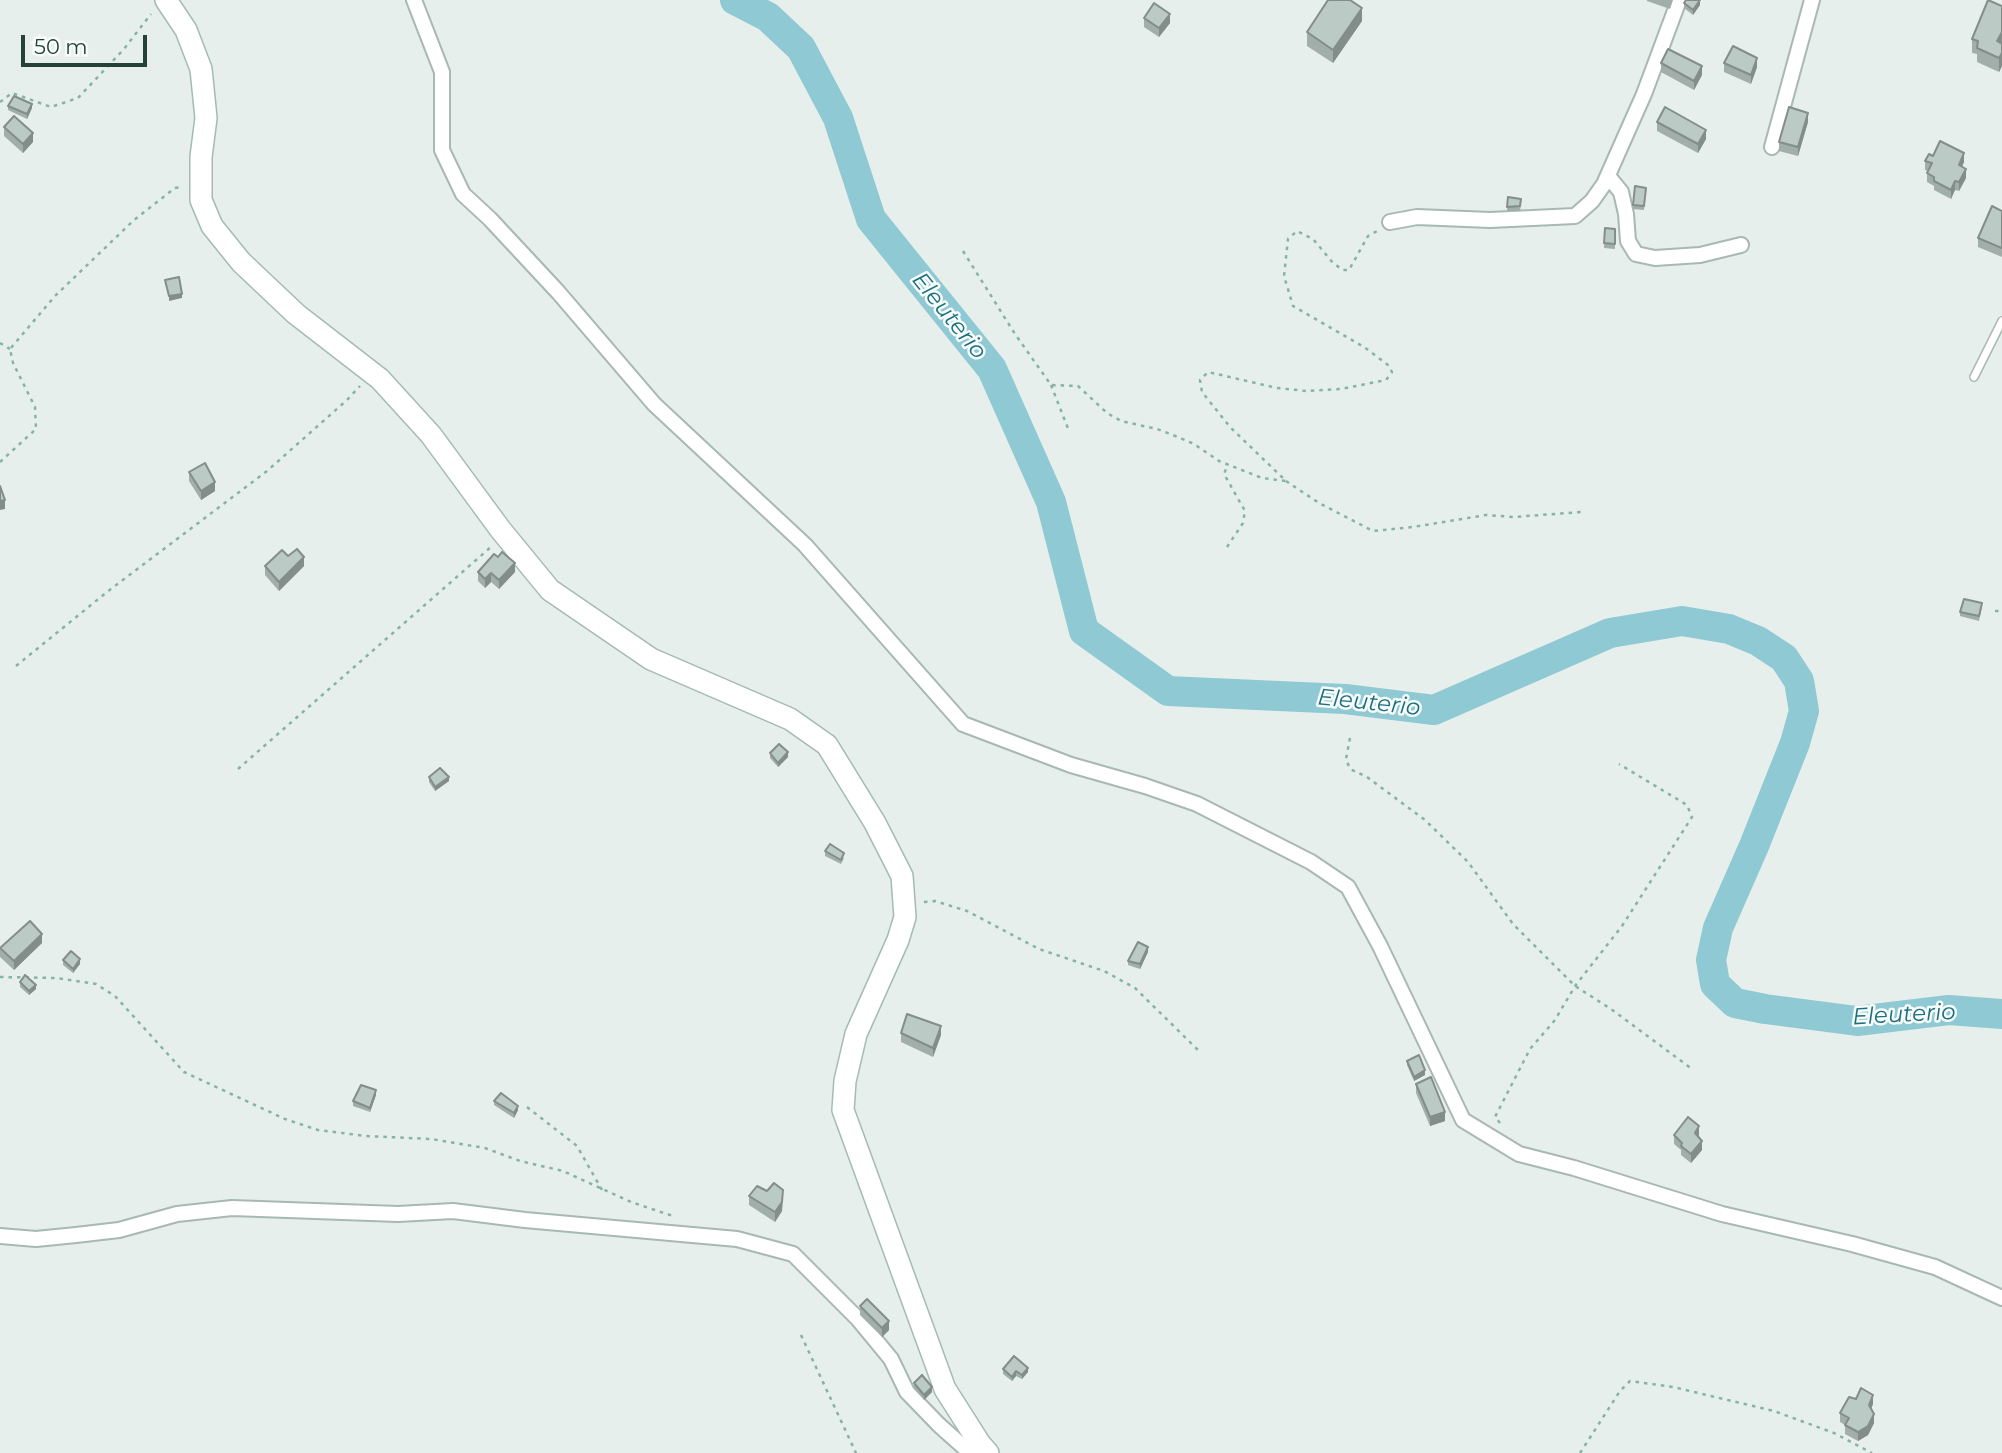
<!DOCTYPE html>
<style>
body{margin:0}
#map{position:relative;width:2002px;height:1453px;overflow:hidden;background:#e6efeb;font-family:Montserrat,sans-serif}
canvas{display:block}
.scale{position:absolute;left:21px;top:35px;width:126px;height:32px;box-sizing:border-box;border:4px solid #24423a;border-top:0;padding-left:9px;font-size:21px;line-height:24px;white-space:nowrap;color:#24423a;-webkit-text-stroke:5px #f7fbf9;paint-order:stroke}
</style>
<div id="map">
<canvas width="2002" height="1453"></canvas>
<div class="scale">50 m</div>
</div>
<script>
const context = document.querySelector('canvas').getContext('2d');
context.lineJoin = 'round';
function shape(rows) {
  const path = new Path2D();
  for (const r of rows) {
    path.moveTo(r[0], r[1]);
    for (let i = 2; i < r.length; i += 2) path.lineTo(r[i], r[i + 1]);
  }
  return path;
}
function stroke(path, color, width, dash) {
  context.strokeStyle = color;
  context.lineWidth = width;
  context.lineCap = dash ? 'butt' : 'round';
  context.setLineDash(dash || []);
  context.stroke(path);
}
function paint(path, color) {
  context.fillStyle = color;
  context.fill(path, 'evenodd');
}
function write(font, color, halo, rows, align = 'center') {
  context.font = font + ' Montserrat,sans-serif';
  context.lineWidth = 5;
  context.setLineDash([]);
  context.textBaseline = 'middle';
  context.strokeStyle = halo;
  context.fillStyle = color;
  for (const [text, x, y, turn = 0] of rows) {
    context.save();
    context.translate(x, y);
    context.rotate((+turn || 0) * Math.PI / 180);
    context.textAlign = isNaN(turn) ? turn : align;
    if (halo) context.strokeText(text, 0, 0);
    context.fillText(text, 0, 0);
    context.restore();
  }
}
const river = shape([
 [735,0,768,17,801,48,838,118,871,219,992,369,1051,502,1084,631,1168,691,1345,699,1434,710,1610,633,1682,621,1729,629,1758,641,1784,658,1799,681,1804,711,1795,743,1754,846,1718,928,1711,960,1715,984,1735,1003,1765,1009,1857,1021,1949,1010,2002,1014]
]);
const path = shape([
 [0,102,12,93,51,107,78,98,124,49,151,14],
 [963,251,1015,334,1051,385,1078,386,1107,413,1121,421,1157,429,1178,437,1194,444,1219,461,1262,478,1286,481,1230,427,1202,392,1200,380,1208,372,1277,388,1306,391,1341,389,1386,380,1392,372,1388,365,1364,347,1293,306,1284,276,1288,239,1297,231,1313,239,1333,263,1343,270,1349,270,1368,236,1379,230],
 [0,343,10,349],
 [1051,385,1069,431],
 [0,462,36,429,35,407,13,363,10,349,55,296,134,220,175,188,181,187],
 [1286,481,1319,503,1373,531,1413,527,1486,515,1513,517,1581,512],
 [1227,547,1243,523,1245,511,1224,474,1228,464],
 [1995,611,2002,611],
 [16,666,107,592,267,471,347,400,360,386],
 [1350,738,1346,759,1350,769,1367,777,1425,820,1468,862,1513,924,1575,986,1611,1009,1692,1069],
 [238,769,492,546],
 [924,902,935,901,967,911,1039,949,1104,971,1135,988,1198,1050],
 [0,977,57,978,96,984,115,996,184,1072,285,1119,318,1130,366,1136,431,1139,485,1148,520,1161,563,1171,631,1202,673,1216],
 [527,1107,577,1146,602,1190],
 [1500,1123,1495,1117,1530,1049,1555,1020,1575,986,1622,926,1692,817,1687,805,1619,764],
 [801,1335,856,1453],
 [1580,1453,1620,1391,1630,1381,1673,1387,1774,1411,1834,1433,1872,1453]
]);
const lane = shape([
 [1974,377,2002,321]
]);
const street = shape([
 [414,0,442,72,442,150,463,194,490,219,558,292,654,404,805,545,963,724,1071,765,1145,786,1197,804,1311,862,1348,887,1380,946,1463,1120,1519,1154,1574,1168,1722,1214,1852,1244,1935,1267,2002,1298],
 [1772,147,1812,0],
 [1608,176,1621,192,1626,214,1628,241,1636,254,1655,258,1700,255,1741,245],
 [1390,222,1417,217,1490,220,1575,216,1592,201,1604,184,1644,94,1679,0],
 [0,1236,36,1239,76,1235,119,1230,177,1214,232,1208,398,1214,453,1211,525,1220,737,1239,793,1254,858,1319,891,1359,907,1392,939,1425,967,1450,986,1451]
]);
const secondary = shape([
 [166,0,186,30,201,69,206,118,201,157,201,200,212,226,241,262,296,314,380,379,431,435,500,529,550,590,651,659,790,719,827,745,875,823,902,876,905,917,898,940,856,1034,845,1081,843,1110,945,1389,980,1444,988,1453]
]);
const wall = shape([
 [1647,0,1673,0,1670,9,1647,1],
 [1684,3,1700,5,1693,15,1684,8],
 [2002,6,2002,66,1999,72,1977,62,1977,54,1972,53,1972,39],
 [1144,18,1170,23,1159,37,1144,27],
 [1362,21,1333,63,1307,46,1307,32],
 [1661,63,1702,75,1694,90,1661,72],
 [1724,63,1757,67,1751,84,1724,72],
 [8,106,32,108,27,119,8,110],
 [1657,122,1706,139,1698,153,1657,131],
 [1808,122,1798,156,1779,151,1779,142],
 [4,127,33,142,23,153,4,136],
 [1925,161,1964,162,1962,166,1966,178,1959,191,1955,190,1951,199,1934,190,1934,186,1927,182,1927,173,1928,171,1925,170],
 [1635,186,1646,188,1644,210,1633,209],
 [1508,197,1521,204,1520,211,1507,211],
 [2002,211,2002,257,1978,247,1978,238],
 [1615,229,1615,249,1604,248,1604,243],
 [189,472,215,491,201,500,189,481],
 [288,556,304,566,279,591,265,575,265,566],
 [478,572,515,572,499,589,491,582,485,588,478,581],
 [1982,607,1979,621,1960,616,1960,612],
 [770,753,788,757,778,767,770,758],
 [429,777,449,781,435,791,429,782],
 [825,851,844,858,841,864,825,856],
 [42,943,14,970,0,957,0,948],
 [1148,952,1140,969,1128,965,1128,961],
 [63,960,80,964,73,973,63,965],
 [20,982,36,989,29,995,20,987],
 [901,1033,941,1035,933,1057,901,1042],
 [1407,1061,1425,1075,1414,1081,1407,1065],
 [1416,1084,1445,1121,1430,1126,1416,1093],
 [376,1095,370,1112,353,1106,353,1101],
 [494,1101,518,1110,514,1118,494,1105],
 [1674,1135,1699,1135,1698,1137,1702,1150,1691,1163,1681,1155,1681,1150,1674,1144],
 [749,1196,783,1199,782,1211,775,1222,749,1205],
 [860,1306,889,1330,882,1337,860,1315],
 [1003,1369,1028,1372,1022,1379,1016,1376,1012,1381,1003,1374],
 [914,1383,932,1392,924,1400,914,1388],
 [1873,1404,1871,1409,1874,1423,1868,1435,1858,1441,1845,1434,1845,1425,1840,1422,1840,1413]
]);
const shadedWall = shape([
 [1700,0,1700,5,1693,15,1693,10],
 [1362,8,1362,21,1333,63,1333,50],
 [1170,14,1170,23,1159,37,1159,28],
 [2002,32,2002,46,1997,41],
 [2002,53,2002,66,1999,72,1999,58],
 [1757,58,1757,67,1751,84,1751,75],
 [1702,66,1702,75,1694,90,1694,81],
 [32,104,32,108,27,119,27,114],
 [1808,113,1808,122,1798,156,1798,147],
 [1706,130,1706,139,1698,153,1698,144],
 [33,133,33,142,23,153,23,144],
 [1964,153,1964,162,1959,174,1959,165],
 [1966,169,1966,178,1959,191,1959,182],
 [1955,181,1955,190,1951,199,1951,190],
 [182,294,182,298,169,301,169,296],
 [215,482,215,491,201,500,201,491],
 [5,500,5,509,0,510,0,501],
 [304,557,304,566,279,591,279,582],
 [515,563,515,572,499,589,499,580],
 [491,573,491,582,485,588,485,579],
 [788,752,788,757,778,767,778,763],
 [449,777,449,781,435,791,435,787],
 [42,934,42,943,14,970,14,961],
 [1148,947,1148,952,1140,969,1140,964],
 [80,959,80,964,73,973,73,969],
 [36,985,36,989,29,995,29,991],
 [941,1026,941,1035,933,1057,933,1048],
 [1425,1070,1425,1075,1414,1081,1414,1077],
 [376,1090,376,1095,370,1112,370,1108],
 [518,1106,518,1110,514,1118,514,1113],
 [1445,1112,1445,1121,1430,1126,1430,1117],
 [1699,1126,1699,1135,1695,1142,1695,1133],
 [1702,1141,1702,1150,1691,1163,1691,1154],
 [783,1190,782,1211,775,1222,775,1212],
 [889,1321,889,1330,882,1337,882,1328],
 [1028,1368,1028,1372,1022,1379,1022,1375],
 [1016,1371,1016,1376,1012,1381,1012,1377],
 [932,1387,932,1392,924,1400,924,1395],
 [1873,1395,1873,1404,1869,1414,1869,1405],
 [1874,1414,1874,1423,1868,1435,1858,1441,1858,1432]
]);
const building = shape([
 [1328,0,1350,0,1362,8,1333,50,1307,32,1328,0],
 [1686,0,1700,0,1693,10,1684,3,1686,0],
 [1988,0,2002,6,2002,32,1997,41,2002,44,2002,53,1999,58,1977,48,1978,41,1972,39,1988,0],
 [1154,3,1170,14,1159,28,1144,18,1154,3],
 [1733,46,1757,58,1751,75,1724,63,1733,46],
 [1668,49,1702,66,1694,81,1661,63,1668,49],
 [14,96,32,104,27,114,8,106,14,96],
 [1665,107,1706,130,1698,144,1657,122,1665,107],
 [1789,107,1808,113,1798,147,1779,142,1789,107],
 [14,116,33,133,23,144,4,127,14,116],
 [1940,141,1964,153,1959,165,1966,169,1959,182,1955,181,1951,190,1934,181,1934,177,1927,173,1932,163,1925,161,1929,154,1933,156,1940,141],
 [1635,186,1646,188,1644,206,1633,205,1635,186],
 [1508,197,1521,199,1520,206,1507,207,1508,197],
 [1992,206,2002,211,2002,248,1978,238,1992,206],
 [1605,228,1615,229,1615,244,1604,243,1605,228],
 [179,277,182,294,169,296,165,280,179,277],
 [205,463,215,482,201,491,189,472,205,463],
 [0,486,5,500,0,501,0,486],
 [297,549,304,557,279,582,265,566,282,550,288,556,297,549],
 [502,552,515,563,499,580,491,573,485,579,478,572,494,554,498,557,502,552],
 [1964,599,1982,603,1979,616,1960,612,1964,599],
 [779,744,788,752,778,763,770,753,779,744],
 [440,768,449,777,435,787,429,777,440,768],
 [830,844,844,853,841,860,825,851,830,844],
 [30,921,42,934,14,961,0,948,30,921],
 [1138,942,1148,947,1140,964,1128,961,1138,942],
 [71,951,80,959,73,969,63,960,71,951],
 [25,975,36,985,29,991,20,982,25,975],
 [907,1014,941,1026,933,1048,901,1033,907,1014],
 [1419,1055,1425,1070,1414,1077,1407,1061,1419,1055],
 [1431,1077,1445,1112,1430,1117,1416,1084,1431,1077],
 [361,1085,376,1090,370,1108,353,1101,361,1085],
 [501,1093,518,1106,514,1113,494,1101,501,1093],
 [1688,1117,1699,1126,1695,1133,1702,1141,1691,1154,1681,1146,1682,1143,1674,1135,1688,1117],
 [774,1183,783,1190,782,1202,775,1212,749,1196,757,1186,767,1191,774,1183],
 [867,1299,889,1321,882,1328,860,1306,867,1299],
 [1014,1356,1028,1368,1022,1375,1016,1371,1012,1377,1003,1369,1014,1356],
 [922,1375,932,1387,924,1395,914,1383,922,1375],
 [1861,1388,1873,1395,1869,1405,1874,1414,1868,1426,1858,1432,1845,1425,1849,1418,1840,1413,1849,1397,1856,1399,1861,1388]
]);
const waterNames = [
 ["Eleuterio",949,316,51],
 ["Eleuterio",1369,703,6],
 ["Eleuterio",1904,1015,-3]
];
stroke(river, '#8ec9d4', 30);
stroke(lane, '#a8b8b2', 10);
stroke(street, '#a8b8b2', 18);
stroke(secondary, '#a4bbb3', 24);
stroke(path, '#86b3a5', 2.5, [3.5, 5]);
stroke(lane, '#fff', 7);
stroke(street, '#fff', 14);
stroke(secondary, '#fff', 21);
paint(wall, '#a1aea9');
paint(shadedWall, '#838d89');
paint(building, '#bbcac4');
stroke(building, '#838d89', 2);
write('italic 23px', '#1c6f80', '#f7fbf9', waterNames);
</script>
